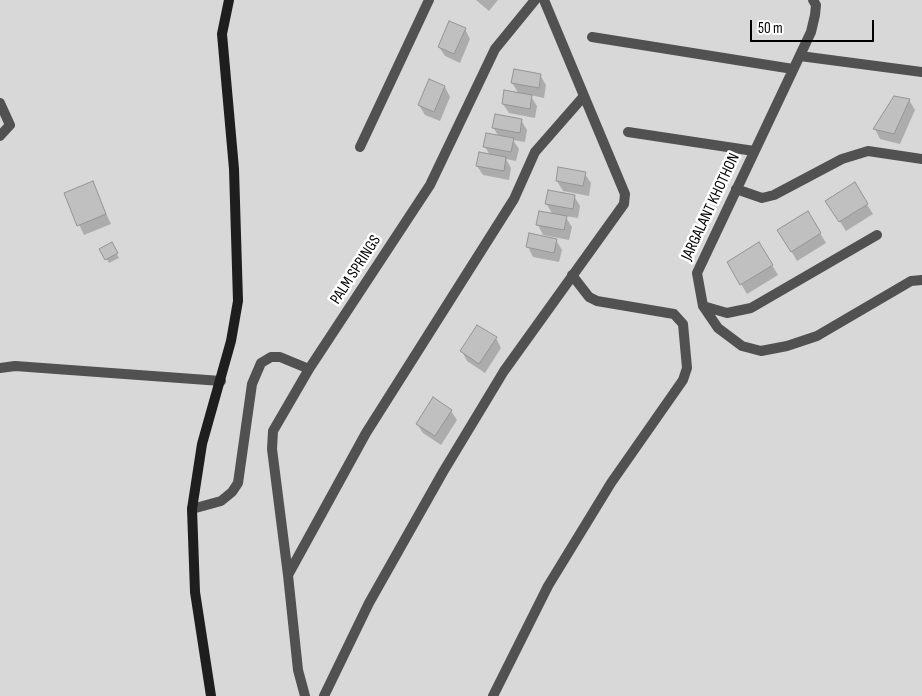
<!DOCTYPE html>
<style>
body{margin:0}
#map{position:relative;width:922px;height:696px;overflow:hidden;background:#fff;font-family:"Sofia Sans Condensed",sans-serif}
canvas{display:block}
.scale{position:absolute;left:750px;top:20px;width:124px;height:22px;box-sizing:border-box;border:2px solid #000;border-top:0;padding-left:6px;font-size:15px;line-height:18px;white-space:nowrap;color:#000;-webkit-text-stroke:4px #fff;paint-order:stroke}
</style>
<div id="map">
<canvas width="922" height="696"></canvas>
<div class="scale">50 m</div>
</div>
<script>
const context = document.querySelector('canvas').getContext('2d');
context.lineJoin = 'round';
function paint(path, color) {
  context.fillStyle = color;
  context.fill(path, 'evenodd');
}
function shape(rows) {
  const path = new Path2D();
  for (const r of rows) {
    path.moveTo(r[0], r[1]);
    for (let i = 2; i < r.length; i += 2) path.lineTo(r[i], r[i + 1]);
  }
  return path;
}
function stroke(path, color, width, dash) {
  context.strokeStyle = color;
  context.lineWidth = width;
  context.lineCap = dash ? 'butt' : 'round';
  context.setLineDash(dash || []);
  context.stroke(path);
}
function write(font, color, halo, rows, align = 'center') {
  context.font = font + ' "Sofia Sans Condensed",sans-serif';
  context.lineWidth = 5;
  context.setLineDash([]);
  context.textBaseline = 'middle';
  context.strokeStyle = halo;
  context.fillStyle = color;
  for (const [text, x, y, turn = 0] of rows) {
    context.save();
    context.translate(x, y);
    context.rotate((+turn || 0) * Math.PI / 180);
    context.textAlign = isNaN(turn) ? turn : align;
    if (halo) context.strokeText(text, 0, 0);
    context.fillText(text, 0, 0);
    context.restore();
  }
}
const green = shape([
 [0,0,922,0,922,696,0,696]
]);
const shadow = shape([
 [476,0,498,0,489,11],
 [465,29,470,39,460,63,445,56,439,47],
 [540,75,546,85,544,98,530,95,537,106,535,118,509,113,503,104,519,94,512,83],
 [445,87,450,97,440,121,425,115,419,105],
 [909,100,915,110,900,144,880,139,875,129],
 [521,120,527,130,525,142,513,140,519,149,516,161,506,159,511,168,509,180,483,175,477,166,490,155,485,147,499,137,493,127],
 [585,174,591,183,589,196,563,191,557,181],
 [92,183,111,224,84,235,65,194],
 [854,184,873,214,846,231,833,211],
 [574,196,580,206,578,218,565,216,572,227,569,240,543,235,538,225,553,215,546,203],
 [808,213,826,243,797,261,779,230],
 [556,240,562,250,559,262,533,257,528,247],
 [112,244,119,258,109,263,101,250],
 [728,262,772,265,778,275,747,294],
 [496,338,501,348,485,373,467,361,462,351],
 [451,411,457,420,441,445,423,433,417,424]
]);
const building = shape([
 [449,21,466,28,454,54,438,47,449,21],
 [514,69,541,74,539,88,511,83,514,69],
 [429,79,445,86,434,112,418,105,429,79],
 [504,90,532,95,530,109,502,104,504,90],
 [894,96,910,99,894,134,873,129,894,96],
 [495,114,522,119,520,133,492,128,495,114],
 [486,133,514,138,511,152,483,147,486,133],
 [479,152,506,157,504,171,476,166,479,152],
 [558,167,586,172,583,186,556,181,558,167],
 [93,181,106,214,77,226,64,193,93,181],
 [855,182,868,204,839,222,825,201,855,182],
 [548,190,575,195,573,209,545,204,548,190],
 [539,211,567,216,564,230,536,225,539,211],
 [808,211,821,233,791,252,777,230,808,211],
 [529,233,557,239,554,253,526,247,529,233],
 [112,242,118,253,105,260,99,249,112,242],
 [759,242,773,265,740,285,727,262,759,242],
 [477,325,497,337,479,364,460,351,477,325],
 [433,397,452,410,435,436,416,424,433,397]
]);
const lane = shape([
 [0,103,10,125,0,136]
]);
const street = shape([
 [813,0,816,5,815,15,811,32,697,273,703,306,718,328,742,346,761,351,787,346,817,336,911,281,922,280],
 [592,37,793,69],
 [800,56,922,72],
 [628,132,754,151],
 [360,147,429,0],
 [736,189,762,198,774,195,842,159,868,151,922,159],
 [703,306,727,313,751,308,877,235],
 [0,368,15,366,221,381],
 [192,509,221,501,232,492,238,483,252,384,261,363,271,357,280,357,309,369],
 [288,575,272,449,273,431,309,369,430,185,495,49,535,0],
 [305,696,298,670,288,575,366,433,514,199,535,152,584,96],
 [324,696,369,603,443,472,504,371,624,204,625,194,544,0],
 [493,696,548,586,611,483,683,380,687,368,683,324,674,314,597,301,589,297,572,275]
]);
const secondary = shape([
 [211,696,195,592,192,509,202,444,231,341,238,301,234,169,222,34,229,0]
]);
const streetNames = [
 ["JARGALANT KHOTHON",711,207,-65],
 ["PALM SPRINGS",356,270,-57]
];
paint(green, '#d8d8d8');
paint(shadow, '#0003');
paint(building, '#c0c0c0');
stroke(building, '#959595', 1);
stroke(lane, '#515151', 10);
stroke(street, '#515151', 10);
stroke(secondary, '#1e1e1e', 10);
write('16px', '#000', '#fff', streetNames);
</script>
